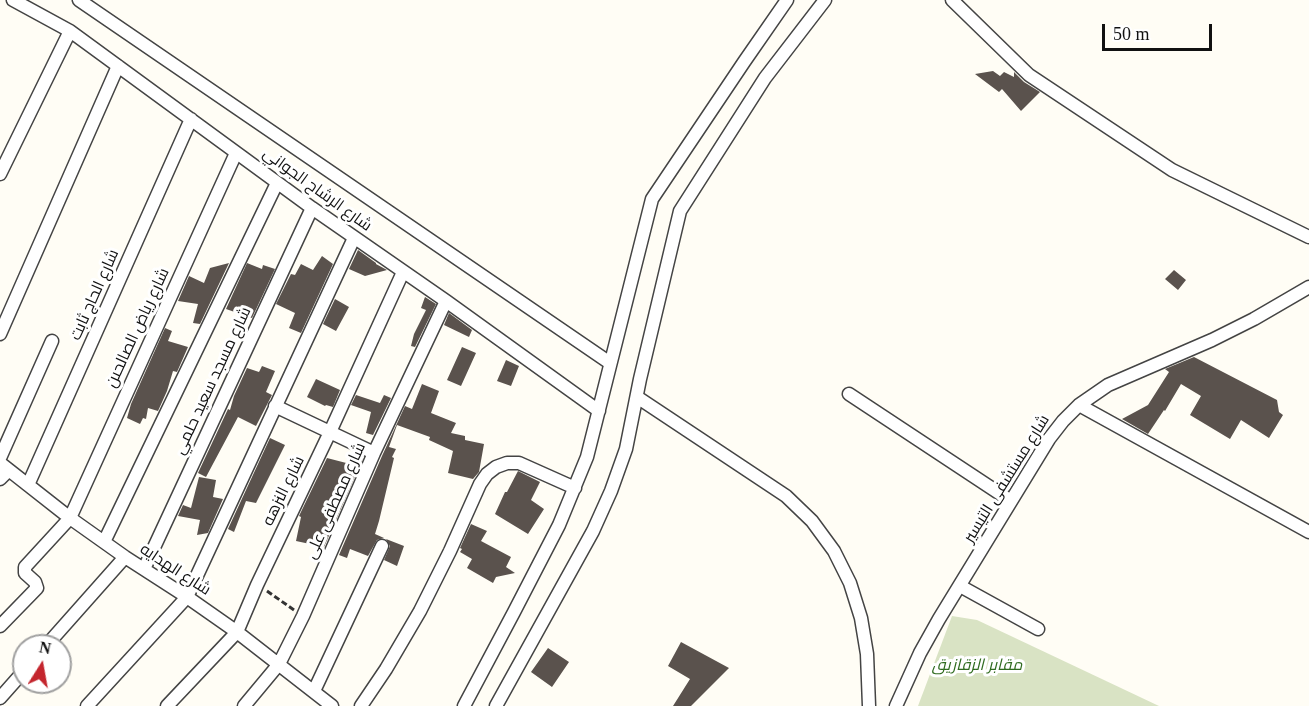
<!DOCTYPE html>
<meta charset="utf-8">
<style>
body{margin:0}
#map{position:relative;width:1309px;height:706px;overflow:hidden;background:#fffdf5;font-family:"Times New Roman",serif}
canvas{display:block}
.north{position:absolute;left:12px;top:634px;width:60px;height:60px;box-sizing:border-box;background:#fff;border:2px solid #a0a0a0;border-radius:50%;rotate:11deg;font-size:16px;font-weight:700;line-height:24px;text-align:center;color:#111}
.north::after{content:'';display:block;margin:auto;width:21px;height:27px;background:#c4262e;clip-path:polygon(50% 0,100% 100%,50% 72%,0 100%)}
.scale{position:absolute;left:1102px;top:24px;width:110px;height:27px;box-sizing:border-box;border:3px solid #111;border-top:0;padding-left:8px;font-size:18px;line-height:21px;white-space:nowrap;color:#111;-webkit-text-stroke:4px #fff;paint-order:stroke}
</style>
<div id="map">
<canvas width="1309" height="706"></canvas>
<div class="north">N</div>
<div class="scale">50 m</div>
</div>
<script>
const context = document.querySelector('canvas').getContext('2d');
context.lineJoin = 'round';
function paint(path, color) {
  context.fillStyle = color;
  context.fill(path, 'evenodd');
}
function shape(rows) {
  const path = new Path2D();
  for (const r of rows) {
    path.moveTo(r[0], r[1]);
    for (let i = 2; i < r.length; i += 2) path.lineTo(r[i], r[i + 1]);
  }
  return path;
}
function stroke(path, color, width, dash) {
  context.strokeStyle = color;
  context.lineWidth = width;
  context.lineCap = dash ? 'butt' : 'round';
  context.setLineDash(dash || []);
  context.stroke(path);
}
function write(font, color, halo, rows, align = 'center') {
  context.font = font + ' "Times New Roman",Cairo,serif';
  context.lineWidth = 6;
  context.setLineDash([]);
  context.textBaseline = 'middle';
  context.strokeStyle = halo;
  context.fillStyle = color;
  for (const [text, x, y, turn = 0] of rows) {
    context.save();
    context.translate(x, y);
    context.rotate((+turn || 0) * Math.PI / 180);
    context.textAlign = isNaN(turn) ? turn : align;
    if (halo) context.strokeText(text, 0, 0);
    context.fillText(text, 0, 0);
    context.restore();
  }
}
const cemetery = shape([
 [952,616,977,620,1159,706,918,706]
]);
const building = shape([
 [993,71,1000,76,1004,72,1014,77,1014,72,1024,82,1040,92,1021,111,1002,89,999,92,975,74],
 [358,250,376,263,376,264,387,270,365,276,349,269],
 [322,256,333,264,301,333,289,328,295,313,276,304,291,274,295,275,301,264,313,270],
 [229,263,200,324,193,323,198,304,178,301,189,276,204,283,210,268],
 [247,263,262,269,263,265,275,269,252,318,226,309],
 [1174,270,1186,280,1178,290,1165,279],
 [425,297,436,304,415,347,411,346,414,334,426,310,421,308],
 [335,299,349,307,336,331,323,324],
 [449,313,472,330,469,337,444,325],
 [165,328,172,331,168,341,188,347,177,372,173,371,167,391,158,411,148,408,146,419,143,418,140,424,127,418,131,404],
 [462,347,476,353,461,386,447,380],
 [1194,357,1277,400,1279,412,1283,415,1269,438,1241,420,1230,439,1190,415,1201,396,1181,384,1165,411,1164,410,1148,434,1122,419,1148,405,1169,372,1165,369],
 [506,360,519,366,511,386,497,381],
 [262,366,275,371,266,392,272,395,256,426,238,417,206,477,198,473,228,409,230,410,234,396,247,368,259,372],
 [316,379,340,390,333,407,326,405,325,406,307,397],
 [422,384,439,391,431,413,456,423,451,433,465,436,465,440,484,444,479,472,473,479,448,473,453,451,429,440,430,437,397,425,389,447,396,449,392,457,394,458,379,521,375,534,384,538,377,540,368,556,350,549,347,558,339,555,382,456,405,406,412,409],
 [356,395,380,403,384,395,391,398,373,435,366,433,371,412,351,405],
 [270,438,285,445,256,503,246,501,234,532,228,529],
 [357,456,363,458,324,547,296,541,301,517,299,516,327,458,354,465],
 [518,471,540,482,531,500,544,509,528,534,495,514,505,492,507,492],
 [199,477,216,480,213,497,223,499,208,533,197,535,200,520,178,516,183,505,191,508],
 [471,524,487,531,481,541,511,557,506,567,515,573,496,577,493,583,467,568,472,559,460,552,462,549,460,548],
 [386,539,404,546,397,566,384,560,390,546],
 [681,642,729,668,691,706,673,706,690,679,668,666],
 [548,648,569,662,552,687,531,672]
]);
const path = shape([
 [267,591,294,610]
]);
const street = shape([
 [13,0,70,31,312,208,446,301,599,411],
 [79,0,610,363],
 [952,0,1029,75,1172,170,1309,237],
 [0,174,70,31],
 [0,334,118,66],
 [849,394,1011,501],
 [637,397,786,496,812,521,834,551,850,583,861,618,867,654,869,706],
 [1079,405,1309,532],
 [275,406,374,453],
 [0,458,52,341],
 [0,463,70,518,125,557,187,597,237,632,332,706],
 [0,479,9,470],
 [28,485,191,119],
 [104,542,277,183],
 [144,569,312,208],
 [960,586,1038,629],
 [0,626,37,588,35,582,25,573,25,567,70,518,236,153],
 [46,646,125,557],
 [314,691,382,546],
 [0,698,24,671],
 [87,706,187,597,354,238],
 [167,706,237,632,257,585,330,432,403,272],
 [244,706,279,664,303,616,374,453,446,301],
 [361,706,386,669,420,611,450,551,480,484,487,474,496,467,507,463,519,463,575,488],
 [464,706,514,612,559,525,587,457,652,199,744,62,787,0],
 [496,706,593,531,611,491,626,449,640,379,680,211,765,78,825,0],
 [896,706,920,653,939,619,1049,439,1063,421,1079,405,1108,385,1212,340,1254,319,1309,287]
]);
const streetNames = [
 ["شارع الرشاح الجواني",317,190,36],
 ["شارع الحاج ثابت",95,295,-66],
 ["شارع رياض الصالحىن",138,328,-65],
 ["شارع مسجد سعيد حلمي",213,381,-65],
 ["شارع مستشفى التيسير",1007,479,-58],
 ["شارع النزهه",284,491,-64],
 ["شارع مصطفى على",336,501,-66],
 ["شارع الهدايه",175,570,33]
];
const parkNames = [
 ["مقابر الزقازيق",977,666]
];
paint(cemetery, '#d9e3c4');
paint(building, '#5a524d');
stroke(street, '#444', 15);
stroke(path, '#333', 3, [6, 3]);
stroke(street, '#fff', 12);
write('16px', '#111', '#fff', streetNames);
write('italic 16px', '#2f6b1f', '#fff', parkNames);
</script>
